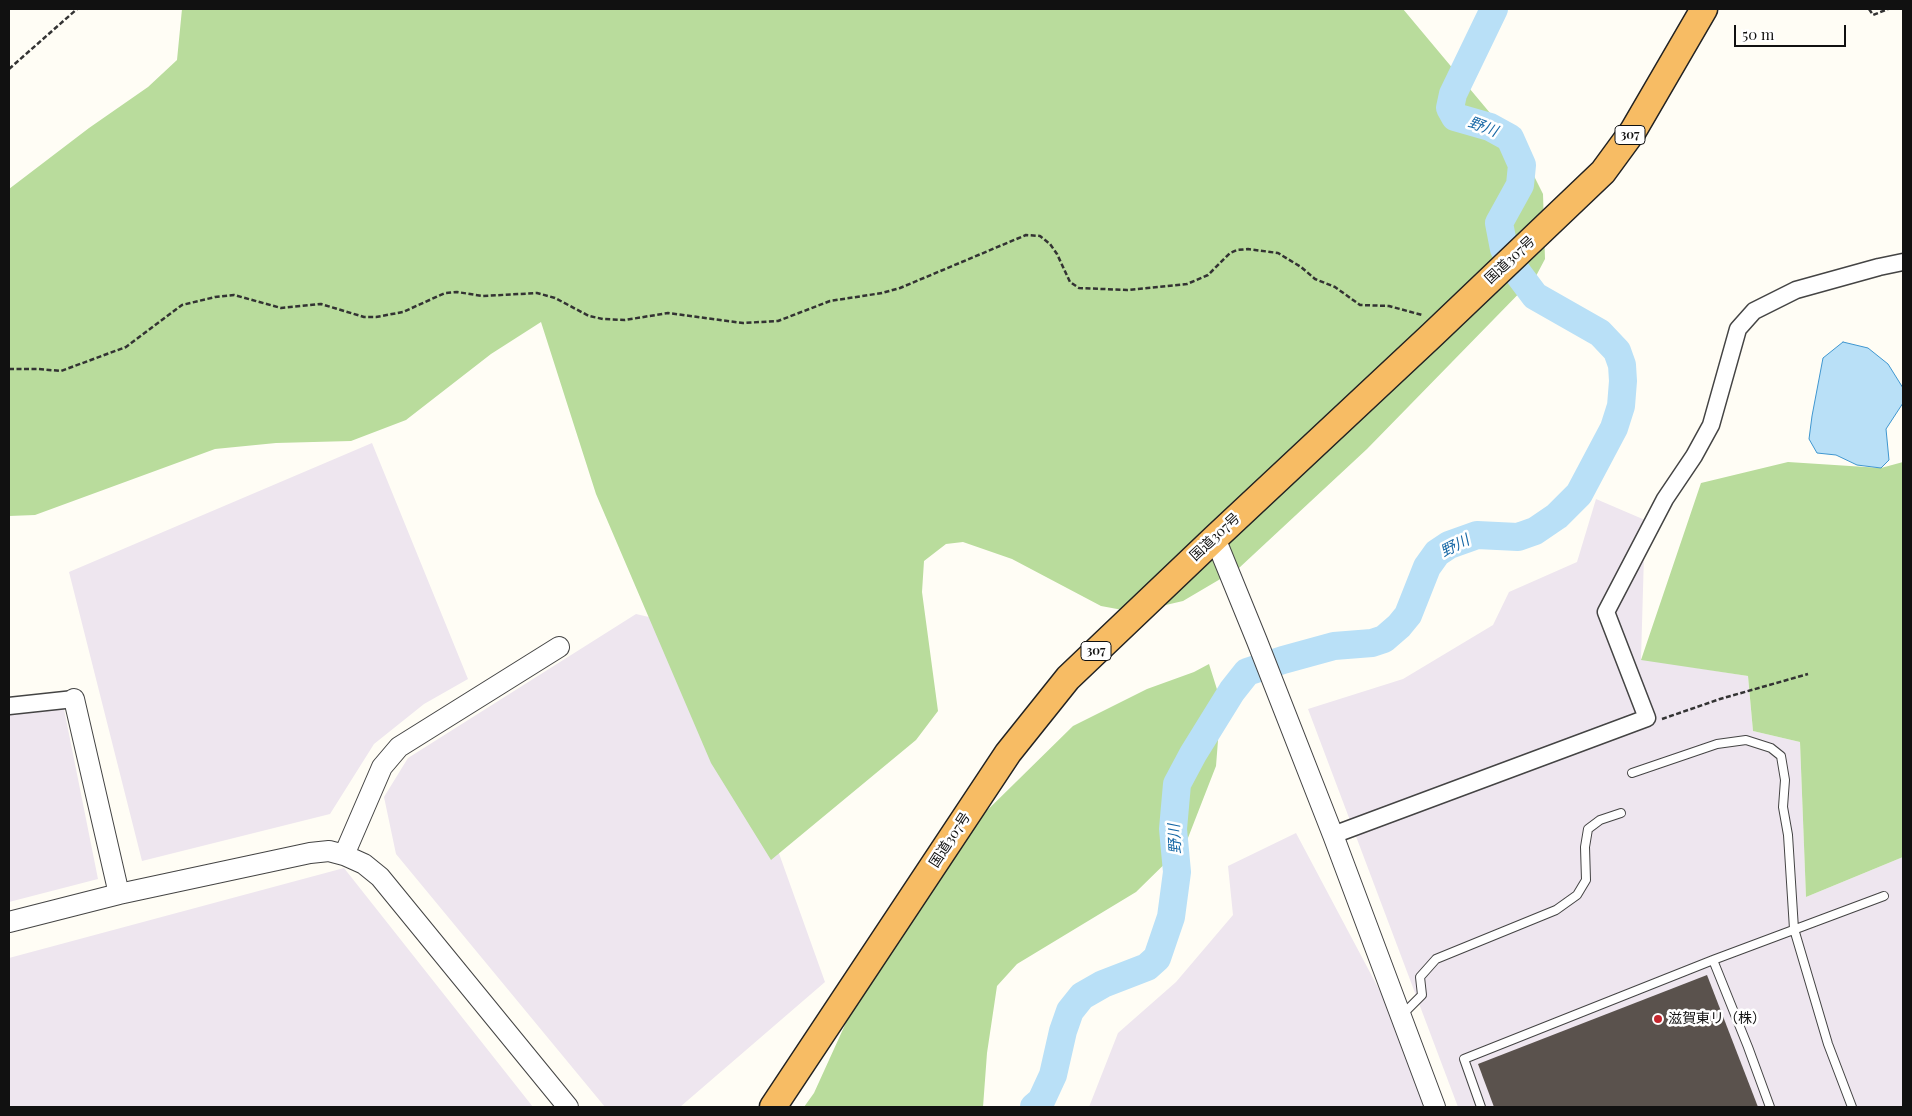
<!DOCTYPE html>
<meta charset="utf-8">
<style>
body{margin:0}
#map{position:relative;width:1912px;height:1116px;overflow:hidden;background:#fffdf5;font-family:"Playfair Display",serif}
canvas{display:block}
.frame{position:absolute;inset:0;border:10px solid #111;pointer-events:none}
.scale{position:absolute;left:1734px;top:25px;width:112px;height:22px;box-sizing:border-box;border:2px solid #111;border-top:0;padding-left:6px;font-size:15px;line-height:18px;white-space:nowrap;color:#111;-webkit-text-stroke:4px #fff;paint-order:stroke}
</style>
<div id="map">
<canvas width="1912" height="1116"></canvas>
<div class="frame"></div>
<div class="scale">50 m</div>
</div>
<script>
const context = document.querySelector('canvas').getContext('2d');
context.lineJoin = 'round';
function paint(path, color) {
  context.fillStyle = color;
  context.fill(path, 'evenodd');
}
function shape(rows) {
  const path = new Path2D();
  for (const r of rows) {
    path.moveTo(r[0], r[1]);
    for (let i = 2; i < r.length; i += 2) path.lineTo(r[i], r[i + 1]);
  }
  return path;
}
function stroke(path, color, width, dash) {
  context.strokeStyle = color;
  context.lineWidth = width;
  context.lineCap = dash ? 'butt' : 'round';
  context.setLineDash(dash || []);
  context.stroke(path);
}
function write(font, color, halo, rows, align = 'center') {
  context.font = font + ' "Playfair Display","Noto Sans JP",serif';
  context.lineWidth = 5;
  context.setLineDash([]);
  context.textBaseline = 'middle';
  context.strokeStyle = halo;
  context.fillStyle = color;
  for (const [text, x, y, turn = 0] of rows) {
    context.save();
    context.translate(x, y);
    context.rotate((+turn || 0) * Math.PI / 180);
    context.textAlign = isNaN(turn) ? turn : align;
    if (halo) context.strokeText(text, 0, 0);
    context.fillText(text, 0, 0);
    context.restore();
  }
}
const industrial = shape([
 [372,443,468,679,424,704,374,744,330,814,142,861,69,572],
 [1596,499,1645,520,1641,659,1748,676,1753,731,1800,742,1806,897,1903,857,1903,1107,1458,1107,1308,709,1403,679,1493,625,1509,592,1577,562],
 [636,614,666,621,757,792,825,982,680,1107,605,1107,396,854,384,797,408,758],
 [64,709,98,879,9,902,9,715],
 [1296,833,1399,1027,1428,1107,1089,1107,1118,1033,1176,982,1233,915,1228,866],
 [344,868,533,1107,9,1107,9,958]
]);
const forest = shape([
 [182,9,1403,9,1521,150,1543,194,1545,259,1536,276,1367,449,1239,568,1183,601,1140,611,1128,611,1101,606,1012,559,963,542,946,544,924,561,922,592,938,711,916,740,771,860,711,763,596,494,541,322,491,354,406,420,351,441,276,443,215,449,35,515,9,516,9,189,89,128,148,87,177,60],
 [1788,462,1881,468,1903,462,1903,857,1806,897,1800,742,1753,731,1748,676,1641,660,1701,483],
 [1209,664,1221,702,1216,766,1186,843,1136,892,1017,964,997,986,987,1053,983,1107,804,1107,814,1093,854,1005,960,837,1073,726,1147,689,1194,672]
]);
const water = shape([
 [1843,342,1868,348,1888,364,1903,388,1903,403,1886,429,1889,460,1881,468,1857,465,1836,455,1817,453,1809,439,1812,416,1823,358,1843,342]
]);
const river = shape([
 [1034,1107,1041,1101,1053,1075,1063,1031,1070,1011,1082,996,1103,984,1147,967,1157,958,1171,917,1177,872,1173,829,1177,784,1193,754,1232,691,1247,672,1283,660,1334,646,1372,643,1384,639,1399,626,1408,615,1427,567,1437,553,1449,545,1477,535,1518,537,1535,531,1557,516,1579,494,1614,428,1621,406,1623,381,1622,365,1617,351,1600,333,1535,296,1514,268,1504,249,1499,223,1520,185,1522,165,1510,138,1490,127,1455,117,1450,108,1453,94,1494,9]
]);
const building = shape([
 [1707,975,1758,1107,1494,1107,1478,1064]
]);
const path = shape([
 [1869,9,1873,15,1888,9],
 [9,69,77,9],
 [9,369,39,369,61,371,126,347,182,305,215,297,234,295,281,308,321,304,364,317,376,317,403,312,445,293,457,292,483,296,537,293,555,298,589,316,603,319,625,320,668,313,743,323,778,321,830,301,882,293,900,288,1026,235,1040,236,1050,244,1057,254,1070,282,1079,288,1127,290,1187,284,1208,275,1230,253,1237,250,1248,249,1278,253,1301,267,1315,279,1335,287,1360,305,1389,306,1422,315],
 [1662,719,1720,699,1808,674]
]);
const service = shape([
 [1632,773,1717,744,1746,740,1771,748,1781,756,1785,780,1783,807,1788,835,1794,929,1828,1044,1852,1107],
 [1713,960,1748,1047,1770,1107],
 [1403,1014,1422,995,1420,977,1436,959,1556,910,1577,895,1586,880,1585,847,1588,829,1600,820,1621,813],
 [1481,1107,1464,1059,1713,960,1884,896]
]);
const minor = shape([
 [9,706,74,699],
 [1333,835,1647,718,1606,612,1665,499,1694,456,1711,425,1738,329,1754,311,1796,290,1879,267,1903,262]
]);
const tertiary = shape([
 [1215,538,1257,641,1333,835,1435,1107],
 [74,699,119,894],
 [344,855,382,767,399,747,559,647],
 [9,922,119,894,310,853,329,851,344,855,364,864,380,877,568,1107]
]);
const trunk = shape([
 [773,1107,1008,753,1068,678,1215,538,1432,335,1603,172,1633,131,1704,9]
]);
const markers = [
 [1658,1019,5,"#c4262e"]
];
const shields = [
 [1630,135,30],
 [1096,651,30]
];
const shieldNames = [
 ["307",1630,135],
 ["307",1096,651]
];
const streetNames = [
 ["国道307号",1510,260,-43],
 ["国道307号",1215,537,-43],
 ["国道307号",950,840,-57]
];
const poiNames = [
 ["滋賀東リ（株）",1668,1019]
];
const waterNames = [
 ["野川",1483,127,21],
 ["野川",1455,546,-27],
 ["野川",1175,839,-93]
];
paint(industrial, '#eee6ef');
paint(forest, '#b9dc9c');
paint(water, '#b9e0f7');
stroke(water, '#3f96cf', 1);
stroke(river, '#b9e0f7', 28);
paint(building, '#5a524d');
stroke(service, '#444', 10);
stroke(minor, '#444', 19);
stroke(tertiary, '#444', 22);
stroke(trunk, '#222', 29);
stroke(path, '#333', 2.5, [5, 2.5]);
stroke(service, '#fff', 8);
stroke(minor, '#fff', 16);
stroke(tertiary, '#fff', 20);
stroke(trunk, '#f7bc64', 26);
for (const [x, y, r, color] of markers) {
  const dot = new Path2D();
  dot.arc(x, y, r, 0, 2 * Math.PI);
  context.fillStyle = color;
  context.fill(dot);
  stroke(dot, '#fff', 2);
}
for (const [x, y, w] of shields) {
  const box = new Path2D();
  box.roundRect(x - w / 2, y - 9.5, w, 19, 4);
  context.fillStyle = '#fff';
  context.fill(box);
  stroke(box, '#111', 1);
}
write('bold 12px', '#111', null, shieldNames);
write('14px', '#111', '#fff', streetNames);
write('14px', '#111', '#fff', poiNames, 'left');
write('italic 15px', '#1768a6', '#fff', waterNames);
</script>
